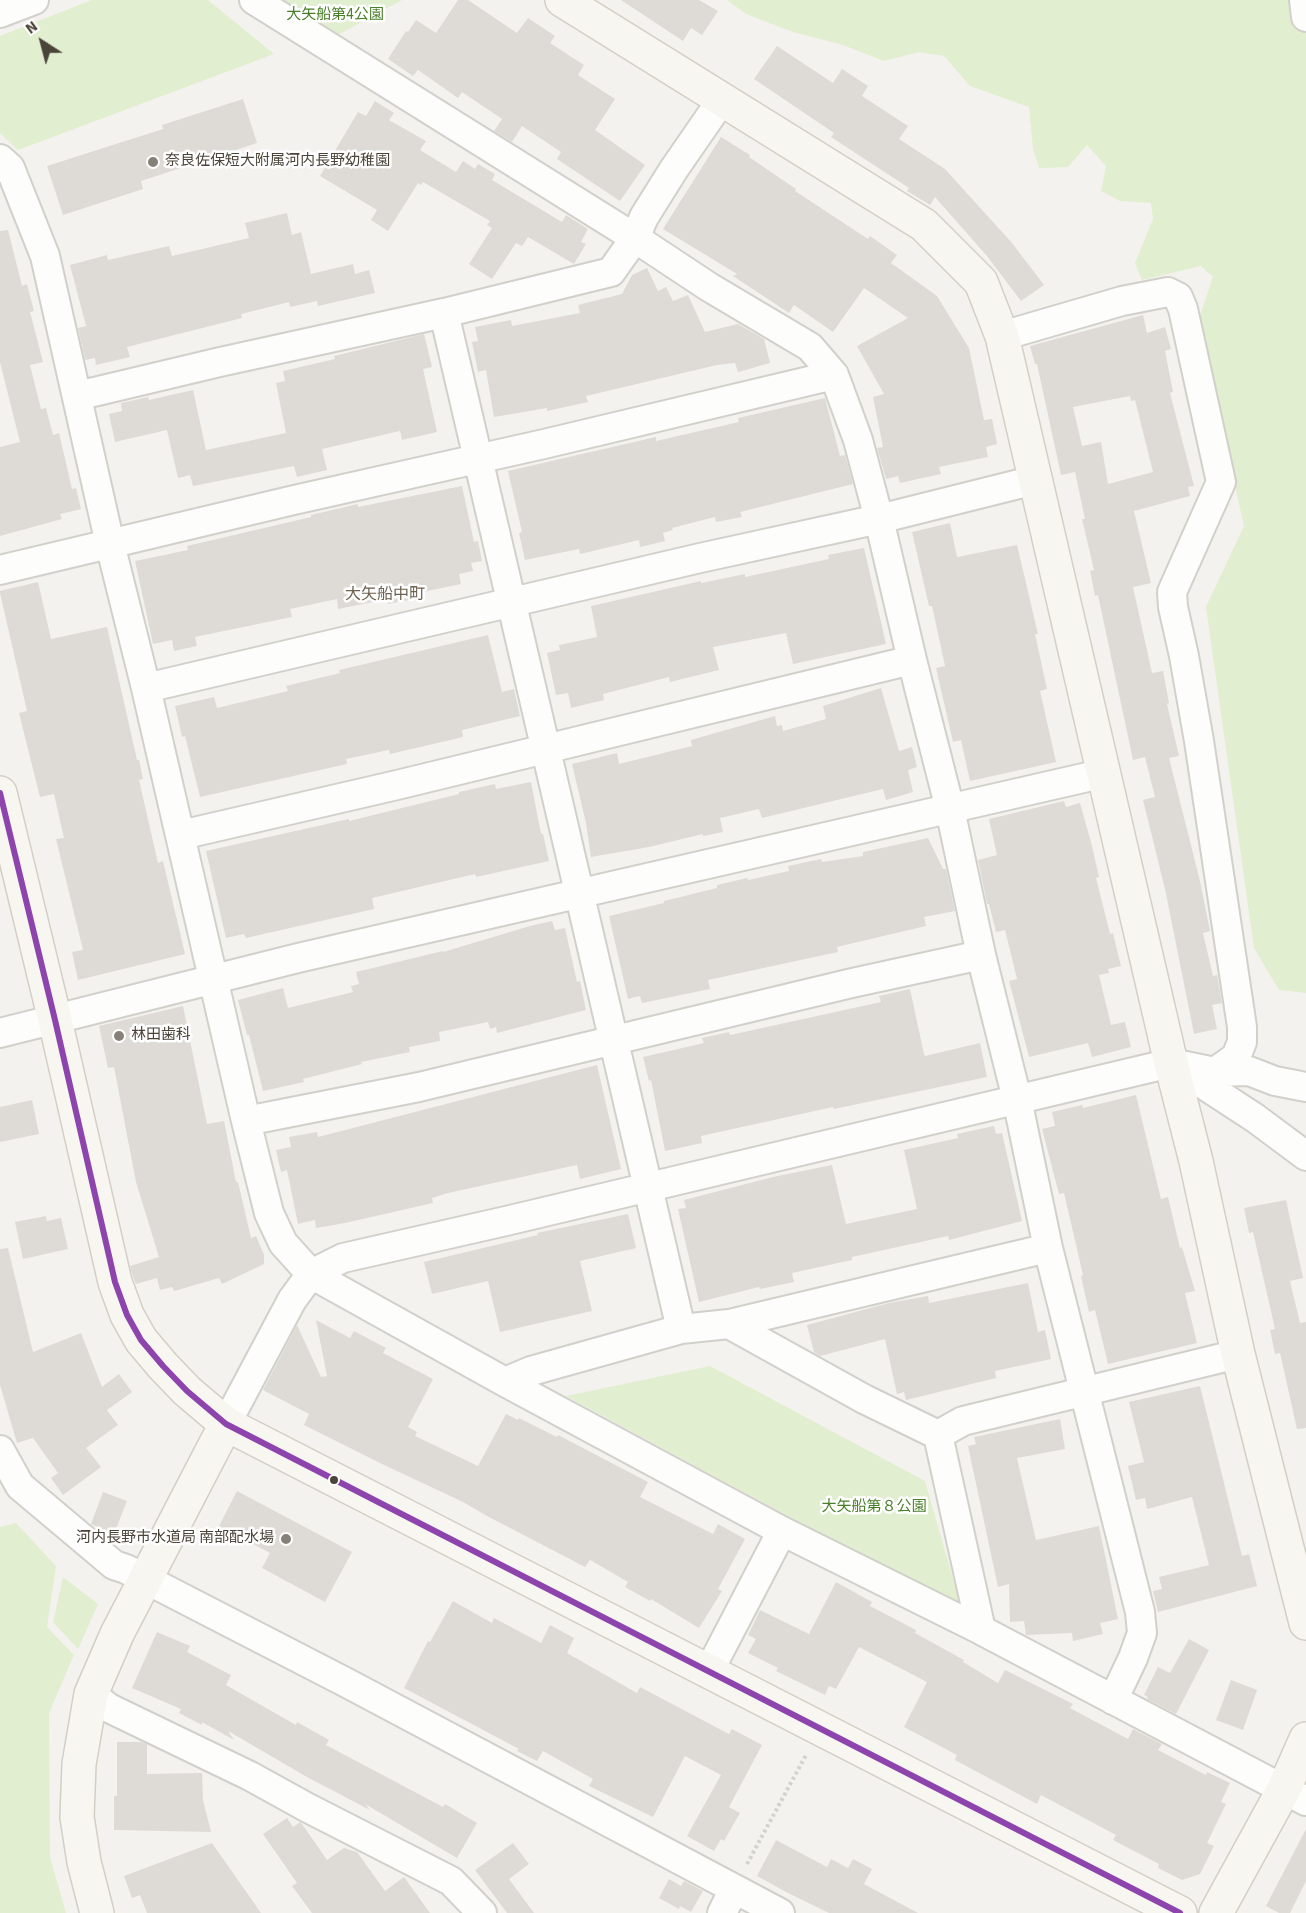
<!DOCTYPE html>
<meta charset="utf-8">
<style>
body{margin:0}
#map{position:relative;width:1306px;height:1913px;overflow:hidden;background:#f4f2ee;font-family:"Source Sans 3",sans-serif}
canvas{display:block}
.north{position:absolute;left:12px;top:12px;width:60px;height:60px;-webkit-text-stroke:4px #fff;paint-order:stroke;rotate:324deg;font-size:16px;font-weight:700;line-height:24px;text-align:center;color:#4b4439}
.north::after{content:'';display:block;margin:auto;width:21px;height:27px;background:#4b4439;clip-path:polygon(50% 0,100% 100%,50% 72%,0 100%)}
</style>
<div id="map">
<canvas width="1306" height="1913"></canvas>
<div class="north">N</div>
</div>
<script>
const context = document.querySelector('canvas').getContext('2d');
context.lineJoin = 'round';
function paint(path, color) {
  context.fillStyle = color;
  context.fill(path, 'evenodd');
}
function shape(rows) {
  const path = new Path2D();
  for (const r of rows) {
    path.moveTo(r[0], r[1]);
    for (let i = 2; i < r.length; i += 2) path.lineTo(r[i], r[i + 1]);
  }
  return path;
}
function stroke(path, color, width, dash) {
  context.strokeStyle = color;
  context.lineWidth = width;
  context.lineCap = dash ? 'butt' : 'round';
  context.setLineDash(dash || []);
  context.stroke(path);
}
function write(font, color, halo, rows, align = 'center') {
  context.font = font + ' "Source Sans 3","Noto Sans JP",sans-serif';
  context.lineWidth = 5;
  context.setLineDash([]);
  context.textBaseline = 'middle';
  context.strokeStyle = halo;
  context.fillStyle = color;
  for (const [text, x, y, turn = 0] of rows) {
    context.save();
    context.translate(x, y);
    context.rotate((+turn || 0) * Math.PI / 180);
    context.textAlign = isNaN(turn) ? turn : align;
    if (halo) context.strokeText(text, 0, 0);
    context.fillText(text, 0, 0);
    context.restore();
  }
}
const green = shape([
 [92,0,208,0,274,54,18,150,0,133,0,36],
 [280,0,402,0,334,37],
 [727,0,1306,0,1306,993,1279,990,1254,948,1206,607,1244,526,1198,321,1213,277,1201,266,1142,280,1135,263,1153,219,1151,203,1120,201,1101,191,1106,166,1087,145,1068,167,1039,168,1033,149,1029,107,970,86,944,56,919,52,884,61,843,45,793,32,746,14],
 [710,1366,925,1481,962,1610,566,1396],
 [16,1523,56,1566,47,1627,74,1655,49,1713,50,1857,66,1913,0,1913,0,1527],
 [63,1577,98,1604,78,1649,53,1622]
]);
const building = shape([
 [458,0,468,0,517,33,528,18,555,36,550,43,584,65,578,75,615,99,595,130,645,165,620,201,557,159,561,152,522,126,512,142,494,131,502,119,462,92,458,98,418,70,413,76,388,59,406,31,408,32,416,20,436,33],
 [621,0,699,0,718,11,702,35,691,28,683,41],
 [777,46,833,83,842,69,868,86,862,96,908,126,899,139,945,169,1012,243,1044,285,1021,301,987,256,935,197,930,205,907,191,909,188,831,137,834,133,754,79],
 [243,99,257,143,141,181,143,189,63,215,47,166,163,129,162,125],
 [375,101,394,113,389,120,426,141,420,150,456,172,463,161,475,169,478,164,495,174,492,180,562,222,566,215,588,229,581,242,586,244,574,264,528,237,522,246,516,243,492,279,469,264,492,228,487,225,490,221,423,182,421,185,418,183,388,231,371,220,377,210,320,176,358,112,366,116],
 [721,137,750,155,749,157,796,189,795,191,868,239,870,236,897,255,891,263,937,296,969,348,984,420,992,419,997,444,986,447,988,457,939,467,941,474,900,483,898,476,886,479,877,448,883,447,873,397,884,394,857,346,908,318,864,288,833,332,794,305,789,313,733,276,737,274,663,229],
 [287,213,292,235,301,232,311,274,353,264,355,274,369,270,375,293,318,306,317,301,290,307,289,302,241,314,242,318,127,347,130,357,96,365,95,358,85,360,78,328,86,326,70,265,107,255,108,260,169,246,172,256,249,238,245,223],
 [8,230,22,286,27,284,34,311,30,312,43,362,30,365,41,409,46,408,53,435,59,433,72,489,76,488,81,509,60,514,62,519,0,536,0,447,20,442,0,362,0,231],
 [647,268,658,291,666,287,673,301,688,295,705,332,738,324,764,339,770,363,738,372,735,363,717,365,586,396,588,402,547,411,547,408,494,417,486,370,478,372,472,342,478,341,475,327,511,320,512,326,580,313,578,305,622,294,632,275],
 [1143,315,1147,333,1165,327,1171,349,1165,351,1173,392,1170,393,1194,486,1188,487,1190,496,1134,511,1151,583,1133,587,1152,673,1163,671,1169,703,1167,704,1179,756,1169,758,1200,881,1210,931,1203,933,1213,976,1217,975,1222,1003,1212,1005,1217,1029,1194,1034,1165,889,1143,800,1155,797,1145,757,1133,760,1098,595,1095,596,1090,571,1094,570,1082,519,1085,519,1075,472,1061,475,1037,364,1035,364,1030,346],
 [1130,396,1131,401,1135,400,1153,472,1108,484,1101,442,1082,446,1073,407],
 [424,334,432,367,423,369,437,432,402,440,400,431,322,449,327,470,297,477,294,466,193,486,190,475,178,478,167,430,115,442,109,414,122,411,121,403,148,397,149,400,193,390,206,450,286,433,276,383,285,381,283,371,335,359,334,356],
 [825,398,840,456,845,455,853,484,740,512,742,517,716,522,715,517,672,528,673,530,663,533,665,541,640,547,639,540,580,554,579,549,525,560,519,533,522,532,508,471,656,437,656,441,739,422,738,418],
 [462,486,474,542,478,541,482,561,471,563,473,571,459,574,461,584,413,594,414,599,388,604,388,599,338,609,337,599,290,609,292,617,195,637,197,646,174,651,172,640,153,644,135,561,188,550,187,546,311,517,311,515,358,504,358,507],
 [950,523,957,557,1017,545,1038,634,1035,634,1047,689,1040,691,1056,762,970,781,961,740,953,742,936,668,945,666,932,606,929,606,912,532],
 [864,548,886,644,793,664,786,633,713,647,719,670,670,682,669,677,603,694,604,700,571,708,568,693,556,695,547,653,560,650,559,645,597,637,591,606,701,581,701,583,745,574,745,577,829,559,828,555],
 [38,582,51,639,107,627,137,760,139,760,143,779,139,780,158,863,163,861,185,954,78,980,72,952,83,950,56,839,64,838,54,794,40,797,19,713,27,711,0,593,0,591],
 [488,635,502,692,514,689,520,716,462,730,463,737,390,754,389,750,346,759,347,764,200,797,185,736,182,737,175,706,214,697,217,708,288,691,286,686,340,673,339,670],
 [881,688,899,751,912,747,917,767,908,770,913,792,886,800,883,789,762,818,759,809,720,818,723,832,703,836,703,834,649,847,591,857,586,823,572,764,617,753,619,764,692,746,691,740,775,716,777,726,782,725,783,731,826,719,823,706],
 [531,782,541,834,543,834,549,861,476,877,475,874,372,898,374,909,246,938,244,934,226,938,206,851,349,819,349,821,459,794,459,792,495,784,496,789],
 [1064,801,1066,807,1080,803,1092,846,1099,877,1096,878,1110,934,1113,933,1121,966,1108,969,1109,973,1099,975,1111,1025,1125,1022,1131,1047,1092,1057,1088,1043,1029,1057,1009,981,1017,979,1005,930,996,932,989,904,987,904,978,860,997,855,989,819],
 [928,838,943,869,946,869,955,911,924,917,926,926,837,947,838,952,819,956,708,980,710,989,642,1003,640,996,628,999,609,916,664,903,664,901,717,888,717,885,747,878,748,880,789,871,788,866,821,859,822,862,863,856,863,852],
 [552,921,555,930,565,928,577,982,580,981,586,1010,497,1033,496,1027,490,1029,488,1022,439,1032,440,1041,409,1047,410,1052,361,1062,362,1064,303,1079,304,1082,263,1091,249,1035,247,1035,238,1000,283,988,288,1008,353,992,351,986,359,984,356,972,443,951,443,952,530,926],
 [910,989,924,1054,925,1056,980,1043,987,1077,834,1109,833,1107,701,1136,702,1143,665,1151,651,1080,649,1081,643,1057,704,1043,702,1038,729,1032,730,1035,881,1002,879,996],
 [183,1006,207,1124,224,1121,236,1182,238,1182,251,1238,256,1236,264,1255,264,1264,222,1284,219,1278,174,1291,172,1287,160,1290,157,1278,136,1284,133,1277,130,1266,159,1257,136,1182,114,1067,108,1068,99,1026],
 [597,1065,621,1169,580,1179,577,1165,448,1193,432,1198,433,1203,345,1223,316,1228,315,1220,298,1224,287,1170,281,1172,276,1150,291,1147,289,1137,317,1132,318,1137],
 [1136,1095,1161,1199,1168,1197,1180,1248,1182,1247,1195,1291,1185,1293,1197,1343,1108,1364,1095,1310,1089,1312,1081,1276,1083,1275,1064,1193,1059,1194,1042,1129,1055,1126,1052,1112,1082,1105,1083,1108],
 [32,1100,39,1134,0,1142,0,1107],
 [994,1126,996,1134,1002,1133,1022,1221,949,1240,948,1236,852,1257,852,1260,792,1273,794,1282,760,1289,759,1287,699,1302,678,1209,686,1208,684,1200,773,1177,832,1165,846,1224,917,1209,904,1150,958,1138,957,1134],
 [1286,1200,1303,1278,1290,1281,1300,1323,1306,1322,1306,1428,1297,1429,1280,1353,1275,1354,1270,1330,1275,1329,1253,1232,1249,1233,1244,1208],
 [628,1214,636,1248,580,1261,592,1311,500,1332,488,1281,432,1294,424,1262,538,1235,537,1233],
 [46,1216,47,1221,61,1218,68,1249,23,1259,15,1222],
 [8,1248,33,1352,81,1333,102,1387,119,1374,132,1392,107,1410,118,1425,86,1448,101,1467,63,1495,51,1478,58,1473,33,1438,17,1443,0,1385,0,1249],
 [1028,1283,1038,1332,1045,1330,1051,1359,995,1371,996,1378,906,1400,904,1392,897,1394,885,1339,820,1356,814,1352,807,1325,889,1303,928,1296,929,1303],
 [316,1320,350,1338,354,1331,386,1348,383,1353,433,1379,408,1427,417,1432,415,1436,478,1466,506,1414,518,1420,519,1418,557,1437,558,1435,648,1482,640,1497,713,1534,718,1524,745,1539,718,1589,722,1591,699,1628,651,1599,650,1601,625,1587,628,1582,590,1560,585,1567,487,1516,463,1502,382,1464,304,1425,309,1414,263,1390,297,1325,321,1377,327,1376],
 [1200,1386,1242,1556,1249,1554,1257,1586,1158,1612,1153,1591,1162,1589,1159,1577,1209,1565,1192,1497,1147,1509,1145,1498,1136,1500,1128,1466,1144,1462,1129,1402],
 [1060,1419,1065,1449,1017,1458,1036,1540,1099,1526,1118,1619,1100,1623,1103,1634,1073,1641,1072,1633,1026,1635,1024,1621,1010,1622,1009,1584,998,1587,968,1446,976,1444,974,1437],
 [237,1491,352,1552,325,1602,262,1568,270,1553,219,1526],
 [103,1492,127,1501,114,1534,91,1524],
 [836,1582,872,1602,870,1606,916,1630,915,1633,964,1660,963,1662,998,1683,1005,1670,1073,1704,1070,1708,1128,1739,1133,1729,1162,1744,1158,1750,1206,1775,1207,1772,1230,1783,1221,1802,1226,1804,1207,1843,1214,1846,1200,1874,1182,1880,1158,1868,1159,1864,1113,1840,1116,1835,1041,1795,1037,1804,955,1760,957,1755,904,1727,927,1682,859,1647,836,1689,829,1686,825,1695,776,1671,778,1668,748,1653,756,1639,748,1635,760,1610,809,1634],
 [453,1601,492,1623,494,1618,541,1643,550,1625,574,1638,567,1653,637,1693,640,1687,729,1734,732,1729,762,1745,729,1807,740,1813,724,1841,721,1839,714,1851,687,1836,721,1775,685,1756,653,1817,589,1786,593,1779,543,1751,537,1761,517,1751,519,1749,404,1688,428,1641,430,1642],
 [157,1632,190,1646,187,1652,231,1675,226,1685,296,1725,297,1722,329,1740,326,1745,443,1807,445,1804,477,1823,457,1858,365,1804,370,1810,307,1777,228,1731,234,1740,202,1722,202,1725,179,1713,181,1709,132,1688],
 [1189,1639,1209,1650,1176,1714,1147,1699,1148,1697,1144,1695,1158,1667,1170,1673],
 [1231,1680,1257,1690,1243,1730,1216,1720],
 [117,1742,141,1742,147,1744,147,1774,202,1773,203,1800,211,1832,114,1830,114,1796,117,1796],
 [287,1818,293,1827,300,1822,302,1824,327,1860,344,1848,357,1852,385,1891,404,1877,430,1913,312,1913,292,1886,297,1883,263,1834],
 [1306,1829,1306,1881,1290,1913,1279,1913,1266,1906],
 [776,1840,827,1867,831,1859,848,1868,853,1859,872,1869,864,1884,918,1913,829,1913,788,1893,757,1876],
 [212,1843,261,1913,147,1913,140,1895,132,1898,124,1876],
 [513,1843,529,1864,509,1879,534,1913,507,1913,475,1870],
 [669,1879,681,1886,684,1881,703,1891,691,1912,680,1906,679,1909,659,1898]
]);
const path = shape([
 [747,1864,806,1755]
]);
const street = shape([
 [254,0,635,238,709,287,810,347,834,375,858,440,879,519,912,660,950,809,981,955,1017,1099,1048,1248,1140,1612,1142,1633,1133,1658,1113,1700],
 [1304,0,1306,17],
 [0,13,34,0],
 [0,159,10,168,45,256,110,544,146,688,246,1121,269,1213,283,1243,311,1274,505,1382,782,1531,981,1630,1306,1801],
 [444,313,681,1329],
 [1002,336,1122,301,1168,292,1178,297,1183,309,1221,482,1172,592,1173,607,1184,656,1199,741,1242,1027,1242,1042,1236,1057,1215,1072],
 [77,396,220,362,444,313,611,272,635,238,644,217,674,169,721,101],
 [0,570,294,500,544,444,834,375],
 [146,688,700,558,879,519,1035,480],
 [181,835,397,785,912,660],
 [0,1033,298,958,1105,773],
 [1183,1071,1255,1118,1306,1156],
 [246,1121,419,1087,852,983,981,955],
 [729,1324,864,1399,938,1435],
 [505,1382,531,1371,681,1329,729,1324,1048,1248],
 [226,1424,292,1300,311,1274,343,1258,506,1221,1171,1063,1215,1072,1249,1071,1275,1081,1306,1087],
 [938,1435,963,1421,1238,1354],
 [938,1435,981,1630],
 [0,1450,20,1486,114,1565,126,1569,347,1683,780,1913],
 [709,1671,782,1531],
 [91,1694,109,1708,250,1776,308,1808,451,1881,482,1913],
 [722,1913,734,1889]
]);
const secondary = shape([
 [562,0,924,225,981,282,1002,336,1171,1063,1196,1161,1238,1354,1306,1623],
 [0,793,55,1020,115,1282,127,1315,141,1340,163,1366,187,1391,226,1424,1180,1913],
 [97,1913,84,1862,77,1817,79,1764,91,1694,117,1634,226,1424],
 [1216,1913,1284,1789,1306,1739]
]);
const bus1 = shape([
 [0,793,55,1020,115,1282,127,1315,141,1340,163,1366,187,1391,226,1424,1180,1913]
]);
const markers = [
 [153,162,6,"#868178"],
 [119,1036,6,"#868178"],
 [334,1480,5,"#4b4439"],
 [286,1539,6,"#868178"]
];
const parkNames = [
 ["大矢船第4公園",335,16],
 ["大矢船第８公園",874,1508]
];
const poiNames = [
 ["奈良佐保短大附属河内長野幼稚園",165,162],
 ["林田歯科",131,1036],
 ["河内長野市水道局 南部配水場",274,1539,"right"]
];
const neighbourhoodNames = [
 ["大矢船中町",385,595]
];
paint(green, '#e1eecf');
paint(building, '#dedbd6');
stroke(street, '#d2d0cb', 32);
stroke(secondary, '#d3cfc5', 36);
stroke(path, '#d3d2cc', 4, [3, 3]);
stroke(street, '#fdfdfc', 28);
stroke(secondary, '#f7f6f1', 33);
stroke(bus1, '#8e44ad', 6);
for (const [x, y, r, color] of markers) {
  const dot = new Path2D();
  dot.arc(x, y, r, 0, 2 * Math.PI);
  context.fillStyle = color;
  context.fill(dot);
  stroke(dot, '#fff', 2);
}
write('15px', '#4a7f2a', '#fff', parkNames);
write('15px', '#4b4439', '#fff', poiNames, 'left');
write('16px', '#6e6250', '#fff', neighbourhoodNames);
</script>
